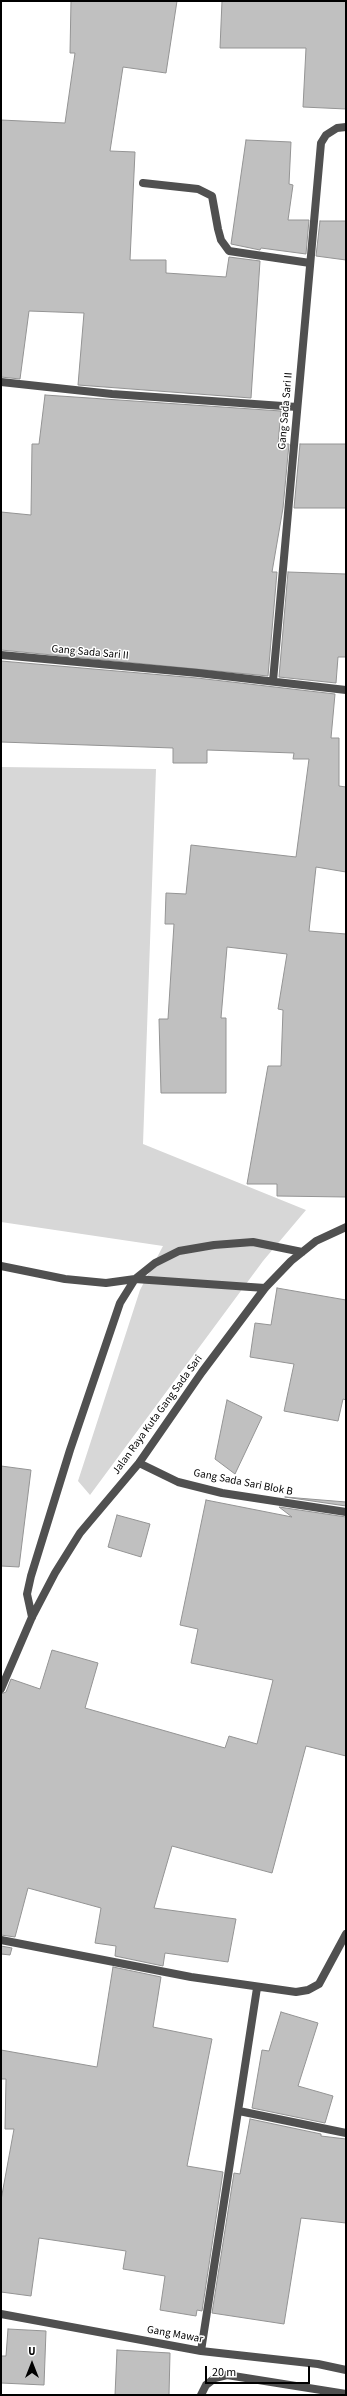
<!DOCTYPE html>
<style>
body{margin:0}
#map{position:relative;width:347px;height:2396px;overflow:hidden;background:#fff;font-family:"Source Sans 3",sans-serif}
canvas{display:block}
.frame{position:absolute;inset:0;border:2px solid #000;pointer-events:none}
.north{position:absolute;left:12px;top:2344px;width:40px;height:40px;-webkit-text-stroke:3px #fff;paint-order:stroke;rotate:0deg;font-size:11px;font-weight:700;line-height:16px;text-align:center;color:#000}
.north::after{content:'';display:block;margin:auto;width:14px;height:18px;background:#000;clip-path:polygon(50% 0,100% 100%,50% 72%,0 100%)}
.scale{position:absolute;left:205px;top:2366px;width:105px;height:18px;box-sizing:border-box;border:2px solid #000;border-top:0;padding-left:5px;font-size:12px;line-height:14px;white-space:nowrap;color:#000;-webkit-text-stroke:3px #fff;paint-order:stroke}
</style>
<div id="map">
<canvas width="347" height="2396"></canvas>
<div class="frame"></div>
<div class="north">U</div>
<div class="scale">20 m</div>
</div>
<script>
const context = document.querySelector('canvas').getContext('2d');
context.lineJoin = 'round';
function paint(path, color) {
  context.fillStyle = color;
  context.fill(path, 'evenodd');
}
function shape(rows) {
  const path = new Path2D();
  for (const r of rows) {
    path.moveTo(r[0], r[1]);
    for (let i = 2; i < r.length; i += 2) path.lineTo(r[i], r[i + 1]);
  }
  return path;
}
function stroke(path, color, width, dash) {
  context.strokeStyle = color;
  context.lineWidth = width;
  context.lineCap = dash ? 'butt' : 'round';
  context.setLineDash(dash || []);
  context.stroke(path);
}
function write(font, color, halo, rows, align = 'center') {
  context.font = font + ' "Source Sans 3",sans-serif';
  context.lineWidth = 3;
  context.setLineDash([]);
  context.textBaseline = 'middle';
  context.strokeStyle = halo;
  context.fillStyle = color;
  for (const [text, x, y, turn = 0] of rows) {
    context.save();
    context.translate(x, y);
    context.rotate((+turn || 0) * Math.PI / 180);
    context.textAlign = isNaN(turn) ? turn : align;
    if (halo) context.strokeText(text, 0, 0);
    context.fillText(text, 0, 0);
    context.restore();
  }
}
const green = shape([
 [1,767,156,769,143,1144,306,1210,263,1261,90,1495,78,1481,140,1290,163,1246,1,1222]
]);
const building = shape([
 [71,1,177,1,166,73,123,67,110,151,135,152,130,260,166,260,166,273,226,277,229,257,260,261,251,398,78,385,84,313,29,311,20,379,1,377,1,120,65,123,75,53,70,53,71,1],
 [222,1,346,1,346,109,303,107,306,48,220,48,222,1],
 [246,140,291,142,289,184,293,185,288,220,309,220,306,254,261,248,260,250,231,244,246,140],
 [320,221,346,221,346,260,316,256,320,221],
 [45,395,281,411,278,444,289,444,283,508,272,572,277,572,268,676,1,650,1,512,31,515,32,444,39,444,45,395],
 [300,444,346,444,346,508,294,508,300,444],
 [288,572,346,574,346,657,338,657,336,683,279,677,288,572],
 [1,661,197,678,335,694,331,738,339,738,339,786,346,787,346,872,316,867,309,931,346,934,346,1197,277,1196,277,1184,247,1184,268,1066,281,1066,283,1010,278,1009,287,954,227,947,221,1018,226,1018,226,1093,161,1093,159,1019,168,1019,174,924,165,924,166,893,186,894,191,845,296,857,309,759,293,759,294,753,207,750,207,763,173,763,173,748,1,742,1,661],
 [277,1288,346,1300,346,1400,343,1399,338,1421,284,1411,294,1364,250,1357,255,1323,271,1325,277,1288],
 [227,1400,262,1417,235,1474,215,1459,227,1400],
 [1,1466,31,1470,19,1567,1,1566,1,1466],
 [285,1497,346,1502,346,1506,285,1497],
 [206,1500,292,1517,279,1507,346,1517,346,1756,306,1746,272,1873,172,1846,154,1908,236,1919,228,1962,165,1953,163,1966,115,1956,116,1946,95,1943,101,1908,28,1888,15,1937,1,1935,1,1694,6,1692,11,1679,40,1689,52,1650,98,1663,85,1708,225,1748,229,1736,257,1744,273,1680,191,1663,198,1629,180,1625,206,1500],
 [117,1515,150,1524,141,1557,108,1547,117,1515],
 [1,1946,12,1948,10,1955,1,1954,1,1946],
 [113,1967,161,1977,153,2027,212,2039,187,2166,223,2172,202,2311,197,2310,196,2316,160,2310,165,2276,123,2269,126,2251,39,2238,31,2296,1,2292,1,2200,14,2129,5,2129,6,2079,1,2079,1,2050,97,2067,113,1967],
 [281,2012,318,2023,298,2086,333,2096,325,2123,252,2108,262,2050,269,2051,281,2012],
 [250,2119,321,2134,321,2136,346,2139,346,2223,301,2218,284,2324,212,2313,234,2173,240,2174,250,2119],
 [8,2329,46,2331,44,2385,1,2383,1,2356,6,2356,8,2329],
 [117,2350,170,2353,169,2395,115,2395,117,2350]
]);
const minor = shape([
 [143,183,198,189,212,196,218,229,221,240,229,251,310,263],
 [1,382,112,394,297,407],
 [1,655,198,673,346,690],
 [273,681,321,143,326,135,337,128,346,127],
 [1,1266,65,1279,106,1283,135,1279,120,1303,70,1450,31,1576,27,1594,32,1617],
 [135,1279,155,1263,179,1251,214,1245,253,1242,302,1252],
 [135,1279,265,1288],
 [139,1463,178,1482,222,1493,346,1512],
 [1,1689,32,1617,55,1573,80,1533,139,1463,202,1372,265,1288,291,1261,316,1241,346,1227],
 [1,1940,191,1977,296,1992,308,1990,319,1984,346,1934],
 [239,2111,346,2133],
 [1,2314,201,2351,318,2364,346,2370],
 [201,2351,257,1988],
 [201,2395,206,2385,215,2378,227,2375,346,2394]
]);
const streetNames = [
 ["Gang Sada Sari II",286,411,-85],
 ["Gang Sada Sari II",90,653,5],
 ["Jalan Raya Kuta Gang Sada Sari",158,1415,-54],
 ["Gang Sada Sari Blok B",243,1483,11],
 ["Gang Mawar",175,2335,10]
];
paint(green, '#d7d7d7');
paint(building, '#c0c0c0');
stroke(building, '#949494', 1);
stroke(minor, '#505050', 8);
write('11px', '#000', '#fff', streetNames);
</script>
